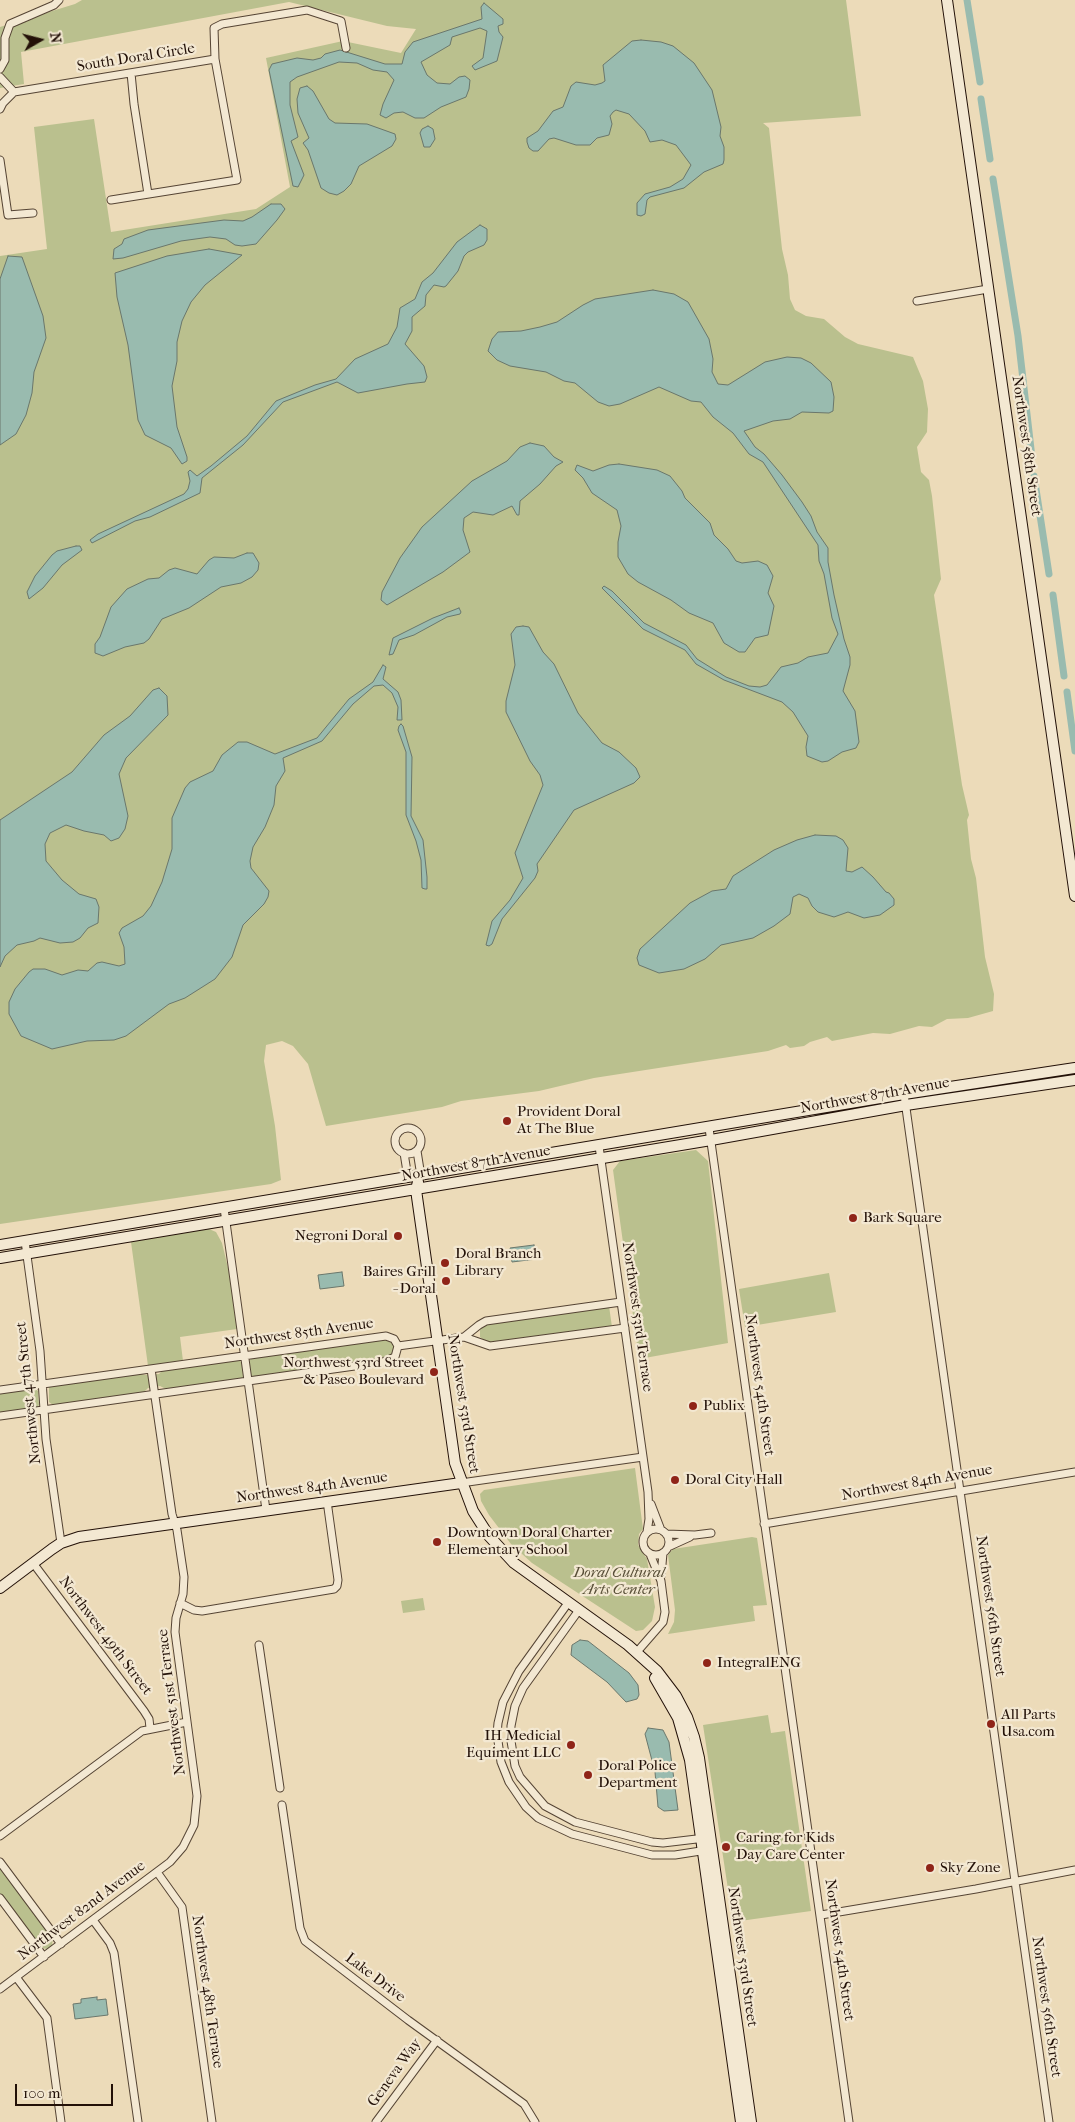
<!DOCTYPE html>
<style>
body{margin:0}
#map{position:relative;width:1075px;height:2122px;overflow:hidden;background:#ecdbb9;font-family:"IM FELL French Canon",serif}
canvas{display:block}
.north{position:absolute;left:15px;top:15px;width:50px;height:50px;-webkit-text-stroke:4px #f3e8d2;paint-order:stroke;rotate:82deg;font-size:14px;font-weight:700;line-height:20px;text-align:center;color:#231108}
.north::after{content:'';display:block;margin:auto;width:18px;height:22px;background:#231108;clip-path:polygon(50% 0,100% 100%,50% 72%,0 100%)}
.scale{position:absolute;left:15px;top:2084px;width:98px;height:22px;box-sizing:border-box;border:2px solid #231108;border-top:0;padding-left:6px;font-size:15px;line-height:18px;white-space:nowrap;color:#231108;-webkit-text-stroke:4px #f3e8d2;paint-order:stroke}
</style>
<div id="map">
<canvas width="1075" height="2122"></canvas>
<div class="north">N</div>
<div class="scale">100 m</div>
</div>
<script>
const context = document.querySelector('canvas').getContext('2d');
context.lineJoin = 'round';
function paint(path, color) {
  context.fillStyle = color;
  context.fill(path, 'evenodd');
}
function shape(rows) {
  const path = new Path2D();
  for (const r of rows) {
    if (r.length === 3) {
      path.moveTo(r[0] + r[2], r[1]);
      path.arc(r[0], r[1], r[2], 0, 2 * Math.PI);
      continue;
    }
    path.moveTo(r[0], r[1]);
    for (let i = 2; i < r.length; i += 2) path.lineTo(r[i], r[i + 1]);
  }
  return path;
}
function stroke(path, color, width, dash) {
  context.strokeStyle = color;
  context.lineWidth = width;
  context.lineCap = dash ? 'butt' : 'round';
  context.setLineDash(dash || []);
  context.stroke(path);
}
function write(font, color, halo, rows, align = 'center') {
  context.font = font + ' "IM FELL French Canon",serif';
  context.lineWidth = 4.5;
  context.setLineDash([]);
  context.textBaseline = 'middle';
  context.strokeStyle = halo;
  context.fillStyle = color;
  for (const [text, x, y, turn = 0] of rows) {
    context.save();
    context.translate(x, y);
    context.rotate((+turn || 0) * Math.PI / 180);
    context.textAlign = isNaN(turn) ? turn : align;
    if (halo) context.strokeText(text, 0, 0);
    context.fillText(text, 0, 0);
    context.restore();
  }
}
const green = shape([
 [82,0,846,0,861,116,763,123,769,128,782,249,788,275,790,299,795,310,806,316,824,319,845,337,858,344,913,357,923,381,928,409,927,432,917,447,921,472,929,480,932,496,941,579,934,595,962,785,969,815,967,820,971,859,976,878,985,957,994,994,993,1011,968,1018,947,1019,932,1027,919,1026,890,1034,873,1033,832,1041,827,1037,810,1042,804,1046,790,1048,786,1045,768,1051,594,1078,539,1091,461,1101,442,1107,326,1126,308,1064,293,1046,282,1041,266,1045,264,1061,275,1126,281,1180,271,1184,0,1224,0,256,47,249,34,127,94,119,111,232,256,209,290,187,266,58,343,41,401,53,416,29,387,26,289,2,21,52,24,84,0,88,0,27,75,4],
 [696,1150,708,1161,728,1343,639,1359,613,1170,620,1161],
 [209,1229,216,1232,222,1243,229,1272,237,1329,180,1337,183,1361,148,1366,131,1242],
 [829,1273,836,1312,745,1327,739,1289],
 [609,1306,612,1327,489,1344,480,1337,480,1330,484,1324],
 [386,1338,391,1339,395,1347,394,1354,388,1359,166,1389,160,1386,148,1388,144,1392,130,1395,53,1405,49,1402,49,1386,138,1373,145,1375,159,1374,164,1369,238,1359,241,1362,249,1361,253,1357],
 [35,1388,38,1391,39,1405,37,1408,0,1413,0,1392],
 [635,1468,643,1529,639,1534,638,1545,647,1559,655,1607,652,1621,643,1630,636,1631,532,1563,511,1544,489,1515,481,1501,480,1494,484,1490],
 [752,1537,757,1538,767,1605,753,1606,755,1621,668,1634,674,1622,675,1610,668,1555,673,1549],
 [423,1598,425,1610,403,1613,401,1601],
 [768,1715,771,1733,785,1731,811,1911,733,1922,703,1725],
 [0,1866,53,1937,52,1946,48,1949,40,1948,0,1895]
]);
const water = shape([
 [484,3,503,19,503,24,498,26,499,32,503,37,497,61,475,70,472,66,483,58,487,31,480,28,452,37,450,45,421,62,427,75,437,83,450,84,459,77,465,76,470,80,469,89,466,97,441,107,424,118,415,118,403,112,394,113,386,118,380,115,383,104,394,80,387,72,373,70,357,63,339,62,297,77,290,82,290,105,298,137,291,141,304,175,298,187,293,186,269,70,272,64,297,58,313,60,321,58,325,54,340,50,385,64,402,64,405,52,413,42,482,19,481,7,484,3],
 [641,40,661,42,673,46,694,63,712,90,721,127,720,136,724,147,724,160,723,164,704,172,684,188,650,197,647,200,645,214,641,216,637,215,637,203,645,194,670,187,683,179,691,165,676,145,662,140,650,142,645,131,629,114,616,110,613,112,610,116,612,124,609,135,597,138,590,145,576,145,554,138,549,139,538,151,533,151,529,148,527,142,527,138,538,131,553,111,563,107,571,86,576,82,595,85,602,83,605,81,603,65,632,41,641,40],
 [307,86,313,91,329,119,335,123,367,124,395,134,396,139,392,146,359,166,351,184,344,191,337,195,329,193,321,188,308,150,303,143,309,138,298,113,297,99,300,88,307,86],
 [428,126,433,129,435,139,430,147,424,147,420,133,422,129,428,126],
 [271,204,281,204,285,209,277,220,256,244,242,246,235,245,226,239,210,237,181,241,123,258,113,259,114,249,122,244,124,239,148,230,224,220,243,221,252,217,271,204],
 [480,225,487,229,487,240,484,245,468,252,464,256,458,271,446,286,444,287,434,285,426,295,425,306,412,317,412,331,405,344,424,366,427,377,425,382,407,384,358,393,337,382,283,402,243,445,202,478,200,493,150,517,135,521,92,543,90,540,98,534,184,494,188,489,190,481,188,472,190,470,197,476,211,466,247,436,276,401,315,385,336,379,355,359,388,344,397,327,400,308,415,299,422,282,433,273,457,242,480,225],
 [209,249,242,255,205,285,191,302,182,321,177,342,177,361,172,386,177,427,187,457,187,461,182,464,171,448,145,435,138,420,128,345,117,297,115,273,167,256,209,249],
 [8,256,22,257,43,316,46,338,34,372,32,393,26,415,16,434,0,445,0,279,8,256],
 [653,290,674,294,688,302,709,339,713,359,712,372,718,384,728,385,765,362,787,357,801,358,811,363,831,382,834,397,833,411,829,413,802,412,790,419,773,421,744,431,755,447,764,454,782,475,802,502,811,516,817,532,828,548,828,562,834,595,844,639,850,657,850,665,843,691,855,711,859,742,856,748,842,752,828,761,822,762,807,756,806,747,808,736,793,712,782,702,724,680,696,664,685,650,643,629,602,588,604,586,612,591,644,623,686,645,697,659,726,677,749,686,760,687,767,685,781,667,798,663,808,657,828,653,838,634,832,618,824,574,819,561,818,545,763,462,749,454,733,433,713,417,701,402,691,401,659,387,620,404,609,406,598,402,575,383,564,381,546,372,510,366,497,360,488,351,492,339,498,332,521,331,540,327,557,322,583,305,595,299,653,290],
 [530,443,544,446,554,457,563,462,556,466,540,484,520,501,519,515,517,515,512,506,493,515,473,512,464,518,463,530,470,552,443,572,387,605,381,600,382,592,400,558,422,527,472,481,507,461,520,447,530,443],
 [619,464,657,470,670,476,682,491,685,498,710,523,714,535,728,549,736,561,742,563,758,561,767,565,773,576,768,593,774,606,768,635,755,638,745,652,739,652,724,643,713,623,689,613,671,600,638,582,628,574,618,557,618,542,621,526,617,510,592,493,583,478,575,470,577,465,593,471,609,465,619,464],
 [76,546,80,546,82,550,62,565,43,588,29,599,27,592,35,576,52,555,57,551,76,546],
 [247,553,253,553,259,563,258,570,252,577,241,583,221,587,189,608,162,619,149,639,144,643,125,647,103,656,95,653,95,644,100,637,111,607,127,589,148,579,159,578,169,570,175,568,197,574,209,560,214,557,234,558,247,553],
 [459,608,461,612,460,614,447,617,414,635,399,640,393,654,389,655,393,638,433,618,459,608],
 [523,626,529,627,543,652,554,664,578,713,602,743,619,752,636,768,640,777,634,783,574,810,537,864,538,871,535,878,502,919,492,944,489,946,486,945,492,921,510,900,523,878,515,853,543,785,540,775,530,761,506,712,506,701,515,665,511,634,516,627,523,626],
 [383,665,386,667,383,679,398,692,401,700,402,720,397,720,398,707,392,693,383,685,374,686,353,704,322,741,283,758,285,771,276,786,274,805,265,827,253,847,250,861,251,868,269,891,268,897,264,904,243,925,232,957,215,979,185,998,169,1004,126,1036,114,1040,87,1041,52,1049,21,1036,9,1014,9,1002,15,989,29,972,33,969,45,969,62,975,78,970,88,971,97,963,102,962,119,966,125,964,124,947,119,933,122,928,143,916,151,906,162,882,172,849,172,818,185,788,190,782,213,771,222,755,238,742,247,742,275,754,317,738,349,699,373,682,383,665],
 [159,688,167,696,168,715,126,758,119,774,128,816,125,829,119,838,111,841,104,835,84,831,66,825,50,833,45,844,46,861,62,880,79,894,96,899,99,907,98,923,88,928,80,938,73,942,60,943,40,938,34,941,17,945,5,956,0,967,0,820,72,772,104,735,130,716,153,690,159,688],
 [401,724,403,726,412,757,411,816,423,840,427,877,427,889,425,889,422,888,421,860,416,841,406,815,406,752,398,730,399,726,401,724],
 [815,835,836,836,843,840,848,848,846,871,852,872,862,867,873,877,886,892,889,893,894,899,894,905,880,915,864,918,848,912,834,917,818,912,812,906,808,898,799,894,793,897,790,914,774,926,753,938,721,945,705,959,684,969,659,973,639,965,637,958,640,949,690,903,712,891,726,889,733,876,774,850,797,840,815,835],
 [534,1245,536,1259,512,1262,510,1248,534,1245],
 [342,1272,344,1286,320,1289,318,1275,342,1272],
 [580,1640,588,1641,629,1673,638,1685,639,1695,637,1699,626,1702,607,1682,571,1655,572,1645,580,1640],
 [648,1728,663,1730,669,1742,678,1810,664,1811,658,1807,655,1772,645,1734,648,1728],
 [97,1997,97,2000,106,1999,108,2015,75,2019,73,2004,81,2003,81,1999,97,1997]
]);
const canal = shape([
 [967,0,980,82],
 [981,99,990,159],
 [993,179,1018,336,1032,458],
 [1034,476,1049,574],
 [1053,595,1064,676],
 [1067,692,1075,751]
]);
const street = shape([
 [0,69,5,60,5,38,10,24,54,5,59,0],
 [131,73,134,104,148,194],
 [0,77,14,92,215,59],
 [0,109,3,103,14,92],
 [0,160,8,215,33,213],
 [111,200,237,180,215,59,214,28,222,24,307,10,341,21,346,48],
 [917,301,988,289],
 [904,1094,1049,2122],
 [709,1128,849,2122],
 [408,1141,13],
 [599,1146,648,1492,649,1519,647,1532],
 [417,1151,421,1176],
 [404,1153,408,1178],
 [224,1208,266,1510],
 [25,1241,40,1351,46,1439,61,1543],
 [464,1337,479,1325,486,1321,621,1302],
 [398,1346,464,1337,490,1346,625,1328],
 [0,1390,386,1336,394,1339,398,1346,395,1357,383,1362,0,1416],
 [461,1483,643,1457],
 [651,1504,661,1530],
 [764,1524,1075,1472],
 [656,1542,13],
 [666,1534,695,1535,711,1533],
 [668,1547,690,1537],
 [33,1563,144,1711,149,1719,150,1728],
 [661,1576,663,1553],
 [180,1603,194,1610,202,1611,334,1589,337,1586,338,1580,327,1501],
 [568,1603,519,1671,503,1702,498,1723,497,1734,501,1762,509,1782,526,1807,538,1818,572,1834,652,1855,675,1855,707,1850],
 [579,1610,523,1688,515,1706,511,1726,511,1741,515,1766,520,1777,545,1806,575,1822,652,1842,663,1843,705,1838],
 [259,1645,280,1788],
 [636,1653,663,1622,665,1612,661,1581,650,1554],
 [282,1805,300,1928,305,1941,408,2020,524,2104,535,2122],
 [0,1836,142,1731,187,1722],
 [0,1862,61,1944],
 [157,1872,182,1907,212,2122],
 [0,1898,44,1957],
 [821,1915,976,1889,1075,1870],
 [93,1920,110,1943,114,1953,138,2122],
 [16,1977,47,2018,61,2122],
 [0,1989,170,1862,183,1847,194,1825,197,1796,175,1632,176,1618,183,1594,184,1577,177,1530,172,1514,151,1369],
 [376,2122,437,2040]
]);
const secondary = shape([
 [947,0,1075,896],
 [418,1182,416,1189,417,1197,455,1463,473,1511,489,1536,514,1563,628,1645,657,1671,676,1696,687,1717,694,1737,699,1758,751,2122],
 [0,1245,904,1094,1075,1068],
 [0,1258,711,1140,906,1105,1075,1080],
 [0,1588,52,1549,61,1543,79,1537,461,1483],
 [655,1678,678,1718,690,1760,741,2122]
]);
const markers = [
 [507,1121,5,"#8f2418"],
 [853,1218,5,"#8f2418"],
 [398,1236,5,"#8f2418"],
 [445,1263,5,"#8f2418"],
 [446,1281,5,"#8f2418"],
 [434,1372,5,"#8f2418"],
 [693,1406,5,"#8f2418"],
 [675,1480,5,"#8f2418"],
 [437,1542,5,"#8f2418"],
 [707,1663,5,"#8f2418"],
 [991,1724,5,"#8f2418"],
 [571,1745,5,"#8f2418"],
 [588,1775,5,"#8f2418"],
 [726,1847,5,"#8f2418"],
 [930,1868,5,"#8f2418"]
];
const streetNames = [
 ["South Doral Circle",136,58,-9],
 ["Northwest 58th Street",1026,446,82],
 ["Northwest 87th Avenue",875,1096,-10],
 ["Northwest 87th Avenue",476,1164,-10],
 ["Northwest 53rd Terrace",637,1317,82],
 ["Northwest 85th Avenue",299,1334,-8],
 ["Northwest 54th Street",759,1385,82],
 ["Northwest 47th Street",29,1393,-96],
 ["Northwest 53rd Street",463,1404,81],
 ["Northwest 84th Avenue",917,1483,-10],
 ["Northwest 84th Avenue",312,1488,-8],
 ["Northwest 56th Street",990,1606,82],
 ["Northwest 49th Street",105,1636,53],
 ["Northwest 51st Terrace",172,1702,-97],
 ["Northwest 82nd Avenue",82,1911,-37],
 ["Northwest 54th Street",839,1950,82],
 ["Northwest 53rd Street",742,1957,82],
 ["Lake Drive",375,1978,37],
 ["Northwest 48th Terrace",207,1992,82],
 ["Northwest 56th Street",1046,2007,82],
 ["Geneva Way",395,2073,-54]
];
const poiNames = [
 ["Provident Doral",517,1112],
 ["At The Blue",517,1129],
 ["Bark Square",863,1218],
 ["Negroni Doral",388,1236,"right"],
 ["Doral Branch",455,1254],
 ["Library",455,1271],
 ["Baires Grill",436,1272,"right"],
 ["- Doral",436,1289,"right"],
 ["Northwest 53rd Street",424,1363,"right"],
 ["& Paseo Boulevard",424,1380,"right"],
 ["Publix",703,1406],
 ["Doral City Hall",685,1480],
 ["Downtown Doral Charter",447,1533],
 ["Elementary School",447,1550],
 ["IntegralENG",717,1663],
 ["All Parts",1001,1715],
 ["Usa.com",1001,1732],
 ["IH Medicial",561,1736,"right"],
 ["Equiment LLC",561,1753,"right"],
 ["Doral Police",598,1766],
 ["Department",598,1783],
 ["Caring for Kids",736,1838],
 ["Day Care Center",736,1855],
 ["Sky Zone",940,1868]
];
const parkNames = [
 ["Doral Cultural",619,1573],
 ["Arts Center",619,1590]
];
paint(green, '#bac08e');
paint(water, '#99bbaf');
stroke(water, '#6a776c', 1);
stroke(canal, '#99bbaf', 7);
stroke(street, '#554434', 9);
stroke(secondary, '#231108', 12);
stroke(street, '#f3e8d2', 7);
stroke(secondary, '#f3e8d2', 10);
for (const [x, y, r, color] of markers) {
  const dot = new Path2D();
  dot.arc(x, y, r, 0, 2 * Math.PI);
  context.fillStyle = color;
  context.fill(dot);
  stroke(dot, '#f3e8d2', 2);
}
write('15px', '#231108', '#f3e8d2', streetNames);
write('15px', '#231108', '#f3e8d2', poiNames, 'left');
write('italic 15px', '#584e37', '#f3e8d2', parkNames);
</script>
